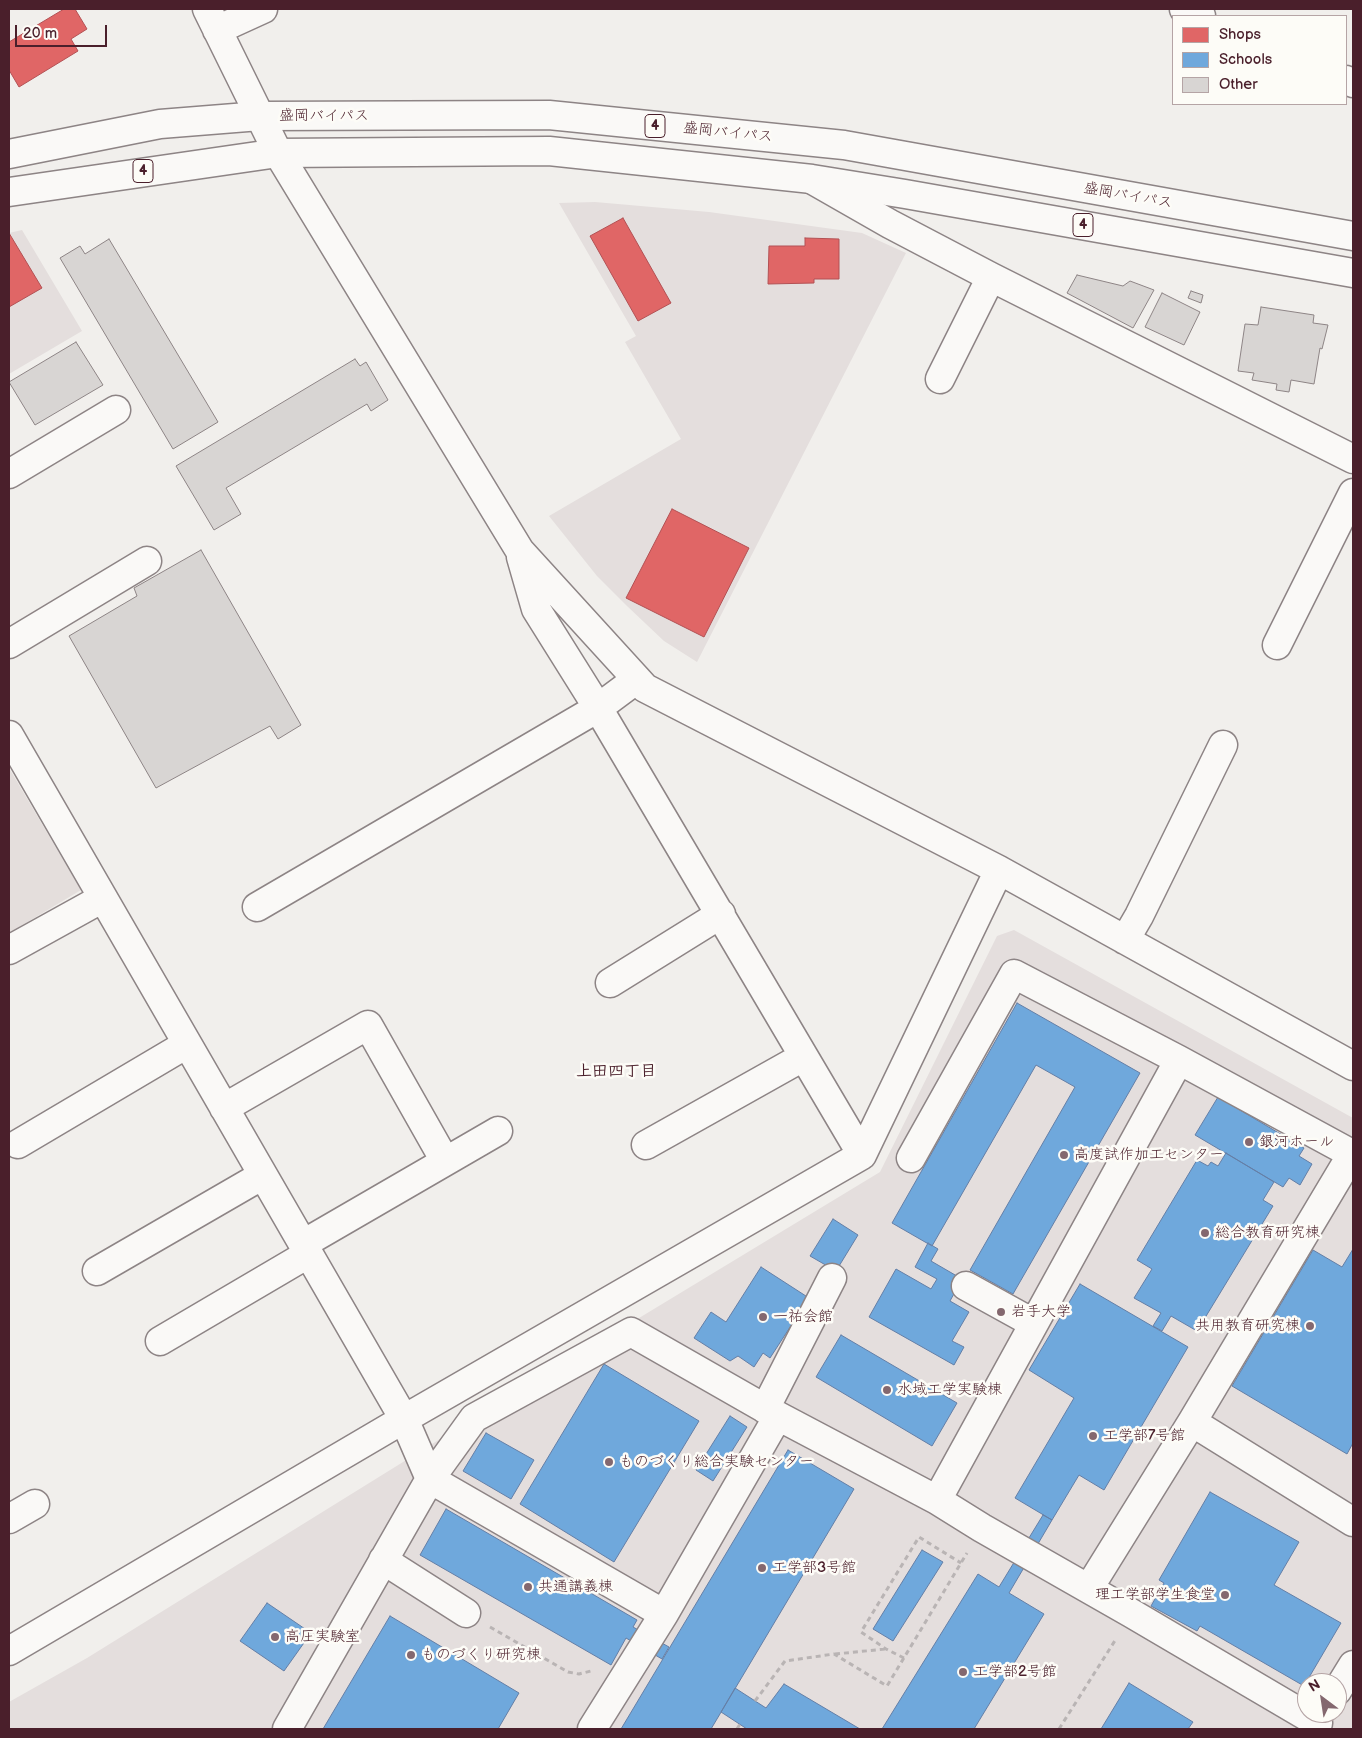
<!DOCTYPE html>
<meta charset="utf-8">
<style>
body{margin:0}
#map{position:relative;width:1362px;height:1738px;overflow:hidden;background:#f1efec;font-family:"Balsamiq Sans",sans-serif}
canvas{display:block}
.frame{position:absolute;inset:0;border:10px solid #4a1f2b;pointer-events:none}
.legend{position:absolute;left:1172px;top:15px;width:175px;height:90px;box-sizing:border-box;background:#fdfcf7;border:1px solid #b5a4a5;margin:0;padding:6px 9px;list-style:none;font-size:15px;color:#4a1f2b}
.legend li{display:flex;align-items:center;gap:10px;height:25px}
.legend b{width:25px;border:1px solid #b5a4a5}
.north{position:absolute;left:1297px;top:1673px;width:50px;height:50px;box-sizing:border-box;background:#fdfcf7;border:1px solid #b5a4a5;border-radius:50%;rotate:329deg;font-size:14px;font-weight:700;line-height:20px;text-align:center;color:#4a1f2b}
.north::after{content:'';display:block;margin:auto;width:18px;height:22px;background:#84686f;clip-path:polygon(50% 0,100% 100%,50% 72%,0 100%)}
.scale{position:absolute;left:15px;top:25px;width:92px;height:22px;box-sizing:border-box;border:2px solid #4a1f2b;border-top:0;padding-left:6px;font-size:15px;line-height:18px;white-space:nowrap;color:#4a1f2b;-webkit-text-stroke:4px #fdfcf7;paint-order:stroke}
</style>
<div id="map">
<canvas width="1362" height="1738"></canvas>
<div class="frame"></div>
<ul class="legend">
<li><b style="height:14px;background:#e06666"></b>Shops</li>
<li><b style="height:14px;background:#6fa8dc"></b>Schools</li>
<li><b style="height:14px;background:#d8d5d3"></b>Other</li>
</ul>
<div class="north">N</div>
<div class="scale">20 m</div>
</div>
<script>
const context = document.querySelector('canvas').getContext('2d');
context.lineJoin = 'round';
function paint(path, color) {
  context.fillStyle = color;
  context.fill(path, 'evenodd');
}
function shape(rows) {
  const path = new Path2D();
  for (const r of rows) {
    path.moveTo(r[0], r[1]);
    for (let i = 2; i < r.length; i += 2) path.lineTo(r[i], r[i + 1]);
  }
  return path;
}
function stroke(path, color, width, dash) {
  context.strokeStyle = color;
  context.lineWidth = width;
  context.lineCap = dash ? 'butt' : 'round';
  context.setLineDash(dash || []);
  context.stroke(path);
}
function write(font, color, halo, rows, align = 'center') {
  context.font = font + ' "Balsamiq Sans","Klee One",sans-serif';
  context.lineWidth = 5;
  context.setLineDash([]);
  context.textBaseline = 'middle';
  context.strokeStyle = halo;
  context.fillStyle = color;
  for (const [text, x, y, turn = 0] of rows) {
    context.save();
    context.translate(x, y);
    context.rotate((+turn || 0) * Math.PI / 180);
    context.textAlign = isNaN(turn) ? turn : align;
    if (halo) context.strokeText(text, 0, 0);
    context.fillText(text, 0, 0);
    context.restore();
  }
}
const built = shape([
 [595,202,709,212,862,233,906,253,697,662,664,641,627,606,597,576,549,516,681,439,625,342,636,336,559,203],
 [22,230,82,331,9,374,9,233],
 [1014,930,1353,1118,1353,1729,9,1729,9,1702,87,1658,474,1418,880,1172,997,936],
 [1307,1683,1337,1683,1337,1713,1307,1713]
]);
const green = shape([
 [9,768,81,890,9,933]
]);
const shops = shape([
 [64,9,75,9,87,29,71,39,78,51,19,87,9,70,9,42,64,9],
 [623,218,671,303,638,321,590,236,623,218],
 [9,233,42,288,9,307,9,233],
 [805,238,839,239,839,279,814,279,814,283,768,284,769,246,805,246,805,238],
 [672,509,749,548,704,637,626,598,672,509]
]);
const schools = shape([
 [1017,1003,1140,1073,1013,1294,970,1270,1075,1087,1036,1065,932,1246,892,1223,1017,1003],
 [1218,1097,1304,1148,1299,1156,1312,1164,1300,1185,1289,1178,1283,1187,1195,1135,1218,1097],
 [1226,1153,1274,1182,1263,1200,1273,1206,1197,1331,1171,1316,1162,1331,1153,1326,1161,1313,1134,1298,1152,1269,1137,1260,1197,1160,1208,1166,1211,1162,1218,1166,1226,1153],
 [833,1219,858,1235,836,1271,810,1256,833,1219],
 [928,1243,938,1249,931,1261,962,1279,950,1301,969,1312,952,1341,964,1347,954,1365,869,1317,896,1269,931,1289,937,1279,915,1267,928,1243],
 [1353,1249,1353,1443,1347,1454,1232,1386,1313,1250,1342,1267,1353,1249],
 [761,1267,809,1298,770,1358,763,1353,754,1367,738,1356,730,1361,694,1338,711,1312,726,1322,761,1267],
 [1080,1284,1188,1347,1104,1490,1079,1475,1052,1520,1015,1498,1074,1398,1029,1370,1080,1284],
 [841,1335,957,1403,932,1446,816,1377,841,1335],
 [604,1364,699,1421,614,1562,520,1504,604,1364],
 [730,1416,747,1427,713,1481,696,1470,730,1416],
 [486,1433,534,1460,511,1499,463,1471,486,1433],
 [788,1450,854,1489,711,1729,621,1729,788,1450],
 [1210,1492,1299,1542,1274,1585,1341,1623,1304,1686,1200,1626,1197,1631,1151,1606,1164,1583,1159,1580,1210,1492],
 [446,1509,637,1620,633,1627,669,1647,662,1659,626,1638,611,1665,420,1555,446,1509],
 [1043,1515,1052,1520,1009,1593,1044,1614,974,1729,882,1729,978,1574,999,1587,1043,1515],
 [922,1550,943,1562,893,1641,873,1629,922,1550],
 [267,1603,311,1633,284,1671,240,1641,267,1603],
 [390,1616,519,1693,498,1729,323,1729,390,1616],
 [1129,1683,1193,1722,1188,1729,1101,1729,1129,1683],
 [784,1684,860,1729,747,1729,721,1712,735,1688,766,1708,784,1684]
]);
const building = shape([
 [109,239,218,422,173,449,60,258,80,246,85,254,109,239],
 [1077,275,1123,286,1130,281,1154,290,1133,328,1067,293,1077,275],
 [1191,291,1203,295,1201,303,1188,298,1191,291],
 [1162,293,1200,312,1184,345,1145,327,1162,293],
 [1261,307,1314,315,1313,323,1328,325,1322,349,1320,348,1314,384,1291,380,1289,392,1276,390,1277,384,1252,380,1254,373,1238,371,1245,324,1258,325,1261,307],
 [76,342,103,385,35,425,9,382,76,342],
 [355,359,360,366,366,362,388,400,371,411,367,404,226,488,241,514,214,530,176,466,355,359],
 [201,550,301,725,278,739,270,726,156,788,69,636,137,596,134,588,201,550]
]);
const path = shape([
 [490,1627,568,1672,579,1674,591,1671],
 [835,1654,886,1649],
 [904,1658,886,1649,861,1632,919,1537,961,1563],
 [755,1701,785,1661,834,1654,887,1686,967,1553],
 [737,1729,740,1724],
 [1059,1729,1116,1639]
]);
const minor = shape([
 [207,9,278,153,520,551,645,688,999,870,1353,1066],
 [1184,9,1201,16],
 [217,30,263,9],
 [1346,80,1353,83],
 [813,180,890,224,991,277,1353,459],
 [940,379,991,277],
 [9,474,116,410],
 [9,644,147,561],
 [1277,645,1353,493],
 [637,679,598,708,862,1155],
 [9,735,404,1419,430,1479,474,1418,631,1332,778,1416,937,1500,982,1528,1131,1613,1318,1723],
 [257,907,598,708,536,609,521,557],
 [1125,940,1139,916,1223,745],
 [9,950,103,898],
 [610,983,721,914],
 [224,1108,368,1025,445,1161],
 [18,1144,187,1044],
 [646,1145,803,1057],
 [911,1158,1014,974,1179,1060,1352,1154,1192,1422,1089,1588],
 [303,1244,498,1131],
 [97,1271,263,1175],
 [966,1286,1033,1323],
 [160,1341,308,1254],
 [765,1409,832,1278],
 [1192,1422,1353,1522],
 [937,1500,1179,1060],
 [9,1519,35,1504],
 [383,1560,466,1613],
 [9,1651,404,1419,862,1155,999,870],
 [1337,1691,1353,1665],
 [287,1729,430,1479,664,1614],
 [592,1729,664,1614,778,1416]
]);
const highway = shape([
 [9,154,160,124,260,116,549,115,844,145,1353,236],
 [9,192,278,153,549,151,812,179,905,194,1353,273]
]);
const markers = [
 [1249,1142,5,"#84686f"],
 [1064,1155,5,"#84686f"],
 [1205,1233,5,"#84686f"],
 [1001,1312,5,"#84686f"],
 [763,1317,5,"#84686f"],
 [1310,1326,5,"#84686f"],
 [887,1390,5,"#84686f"],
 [1093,1436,5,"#84686f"],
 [609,1462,5,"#84686f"],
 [762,1568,5,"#84686f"],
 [528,1587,5,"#84686f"],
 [1225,1595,5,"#84686f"],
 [275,1637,5,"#84686f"],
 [411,1655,5,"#84686f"],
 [963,1672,5,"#84686f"]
];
const shields = [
 [655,126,20],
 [143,171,20],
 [1083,225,20]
];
const shieldNames = [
 ["4",655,126],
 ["4",143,171],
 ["4",1083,225]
];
const streetNames = [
 ["盛岡バイパス",324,116],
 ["盛岡バイパス",728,133,6],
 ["盛岡バイパス",1128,196,10]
];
const poiNames = [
 ["銀河ホール",1259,1142],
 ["高度試作加工センター",1074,1155],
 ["総合教育研究棟",1215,1233],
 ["岩手大学",1011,1312],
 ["一祐会館",773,1317],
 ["共用教育研究棟",1300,1326,"right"],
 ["水域工学実験棟",897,1390],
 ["工学部7号館",1103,1436],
 ["ものづくり総合実験センター",619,1462],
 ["工学部3号館",772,1568],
 ["共通講義棟",538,1587],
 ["理工学部学生食堂",1215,1595,"right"],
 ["高圧実験室",285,1637],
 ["ものづくり研究棟",421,1655],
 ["工学部2号館",973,1672]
];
const neighbourhoodNames = [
 ["上田四丁目",616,1072]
];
paint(built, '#e4dedd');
paint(green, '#e4dedc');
paint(shops, '#e06666');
stroke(shops, '#b35154', 1);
paint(schools, '#6fa8dc');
stroke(schools, '#647fa7', 1);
paint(building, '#d8d5d3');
stroke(building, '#8d8485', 1);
stroke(minor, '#8d8485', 31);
stroke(highway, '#8d8485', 31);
stroke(path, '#b9b4b4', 3, [5, 4]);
stroke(minor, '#faf9f7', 28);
stroke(highway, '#faf9f7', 28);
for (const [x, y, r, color] of markers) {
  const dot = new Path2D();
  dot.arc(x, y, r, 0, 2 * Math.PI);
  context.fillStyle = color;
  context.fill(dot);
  stroke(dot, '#fdfcf7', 2);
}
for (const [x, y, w] of shields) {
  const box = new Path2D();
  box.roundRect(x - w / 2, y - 11.5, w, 23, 4);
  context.fillStyle = '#fdfcf7';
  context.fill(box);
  stroke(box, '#4a1f2b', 1);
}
write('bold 14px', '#4a1f2b', null, shieldNames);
write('15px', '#4a1f2b', '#fdfcf7', streetNames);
write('15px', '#4a1f2b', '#fdfcf7', poiNames, 'left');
write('bold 16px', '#4a1f2b', '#fdfcf7', neighbourhoodNames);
</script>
